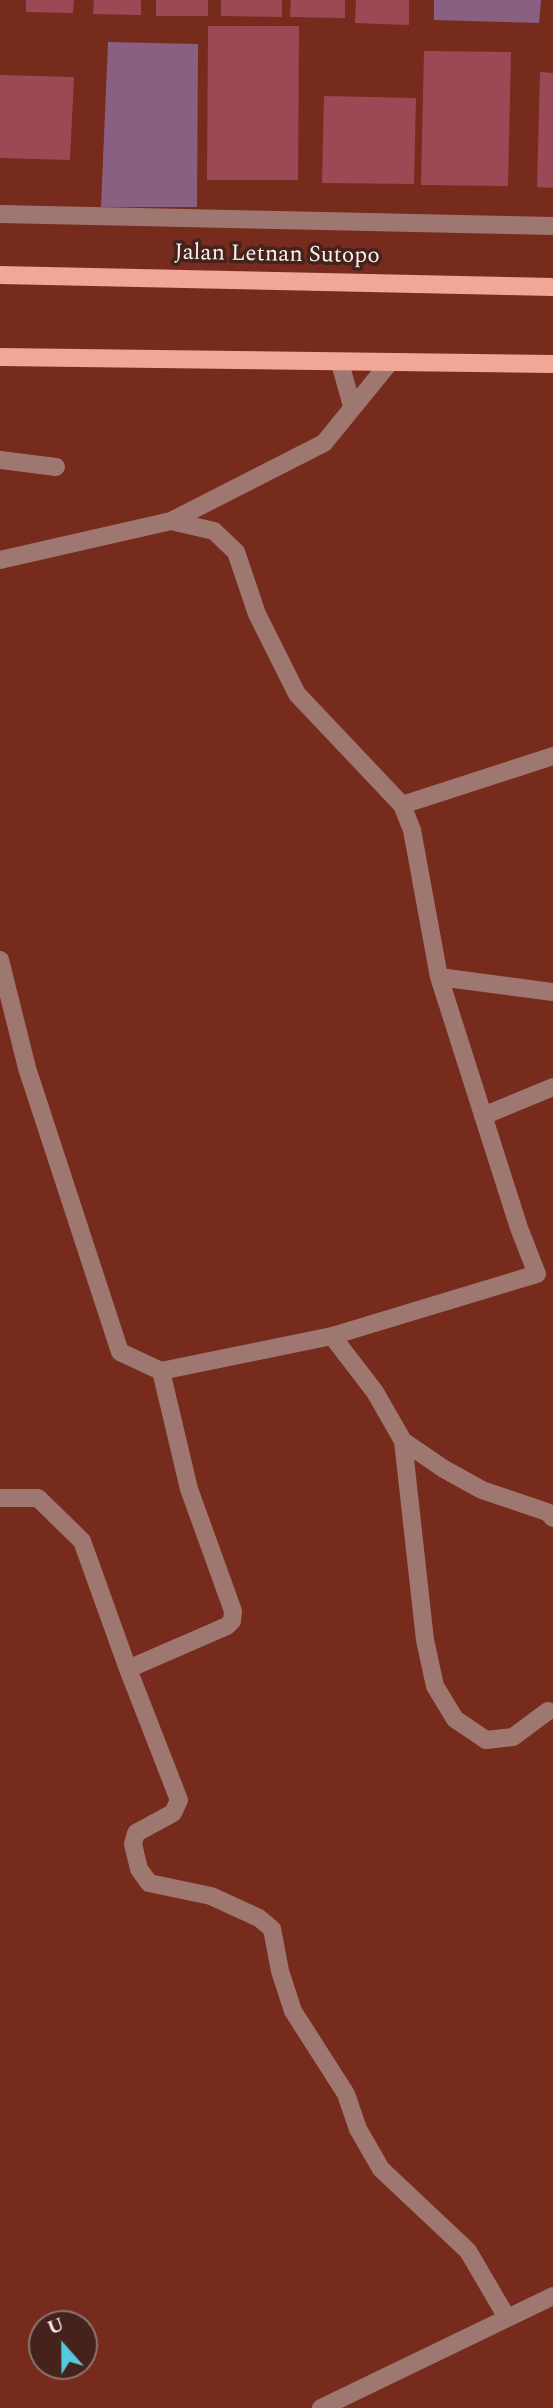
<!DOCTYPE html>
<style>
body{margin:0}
#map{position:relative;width:553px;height:2408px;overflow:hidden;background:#772b1d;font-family:Spectral,serif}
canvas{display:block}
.north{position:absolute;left:28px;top:2310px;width:70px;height:70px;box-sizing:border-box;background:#45221b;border:2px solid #8d746f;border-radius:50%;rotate:339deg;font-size:19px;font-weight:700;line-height:28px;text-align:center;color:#f9f0ee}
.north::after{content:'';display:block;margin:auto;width:24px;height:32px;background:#56c9e0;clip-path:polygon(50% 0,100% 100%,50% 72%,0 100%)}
</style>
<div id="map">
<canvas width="553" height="2408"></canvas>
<div class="north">U</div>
</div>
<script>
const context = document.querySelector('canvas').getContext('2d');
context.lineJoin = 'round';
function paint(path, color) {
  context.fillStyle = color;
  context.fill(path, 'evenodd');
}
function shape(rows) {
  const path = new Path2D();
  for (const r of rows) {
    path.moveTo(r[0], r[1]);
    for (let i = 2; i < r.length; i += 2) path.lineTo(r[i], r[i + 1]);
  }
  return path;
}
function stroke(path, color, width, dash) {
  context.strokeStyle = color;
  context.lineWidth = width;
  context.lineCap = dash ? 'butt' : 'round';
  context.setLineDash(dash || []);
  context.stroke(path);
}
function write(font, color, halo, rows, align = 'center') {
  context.font = font + ' Spectral,serif';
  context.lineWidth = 7;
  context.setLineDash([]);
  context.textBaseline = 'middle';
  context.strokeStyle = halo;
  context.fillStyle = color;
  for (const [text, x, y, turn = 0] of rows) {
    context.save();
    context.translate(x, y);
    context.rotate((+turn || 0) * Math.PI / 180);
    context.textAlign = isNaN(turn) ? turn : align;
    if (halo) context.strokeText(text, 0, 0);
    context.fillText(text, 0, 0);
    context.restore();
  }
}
const green = shape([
 [434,0,541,0,539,23,434,20],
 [108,42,198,44,197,207,101,207]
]);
const building = shape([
 [26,0,74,0,73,13,26,12],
 [94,0,141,0,141,15,93,14],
 [156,0,208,0,208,16,156,16],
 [221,0,282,0,282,17,221,16],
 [291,0,345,0,345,18,290,17],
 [356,0,409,0,409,25,355,23],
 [208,26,299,26,298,180,207,180],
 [424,51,511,52,508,186,421,185],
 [540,72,553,73,553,188,537,187],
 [0,75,74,77,70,160,0,158],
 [324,96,416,98,414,184,322,183]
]);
const minor = shape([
 [0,214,553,226],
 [340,363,352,406],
 [0,460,56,467],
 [0,560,171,521,324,443,390,362],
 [402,805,553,756],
 [0,960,27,1068,120,1352,161,1371,332,1336,537,1274,519,1228,439,977,412,830,402,805,297,694,257,614,236,552,214,531,171,521],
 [439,977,553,992],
 [483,1116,553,1087],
 [332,1336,375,1392,403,1441,444,1469,482,1490,547,1512,553,1518],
 [161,1371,189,1489,233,1611,232,1621,227,1626,128,1669,179,1800,173,1813,136,1833,133,1844,139,1869,149,1883,211,1896,259,1918,272,1929,280,1971,293,2011,346,2094,358,2129,381,2169,468,2251,506,2316],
 [403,1441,425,1640,435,1686,455,1719,486,1740,513,1737,548,1711],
 [0,1498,38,1498,82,1541,128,1669],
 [321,2408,553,2296]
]);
const major = shape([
 [0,275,553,287],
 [0,357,553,364]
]);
const streetNames = [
 ["Jalan Letnan Sutopo",277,256,1]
];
paint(green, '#896082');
paint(building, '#9b4955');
stroke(minor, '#9e7870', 18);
stroke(major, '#f2a696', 18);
write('23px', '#f9f0ee', '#45221b', streetNames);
</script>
